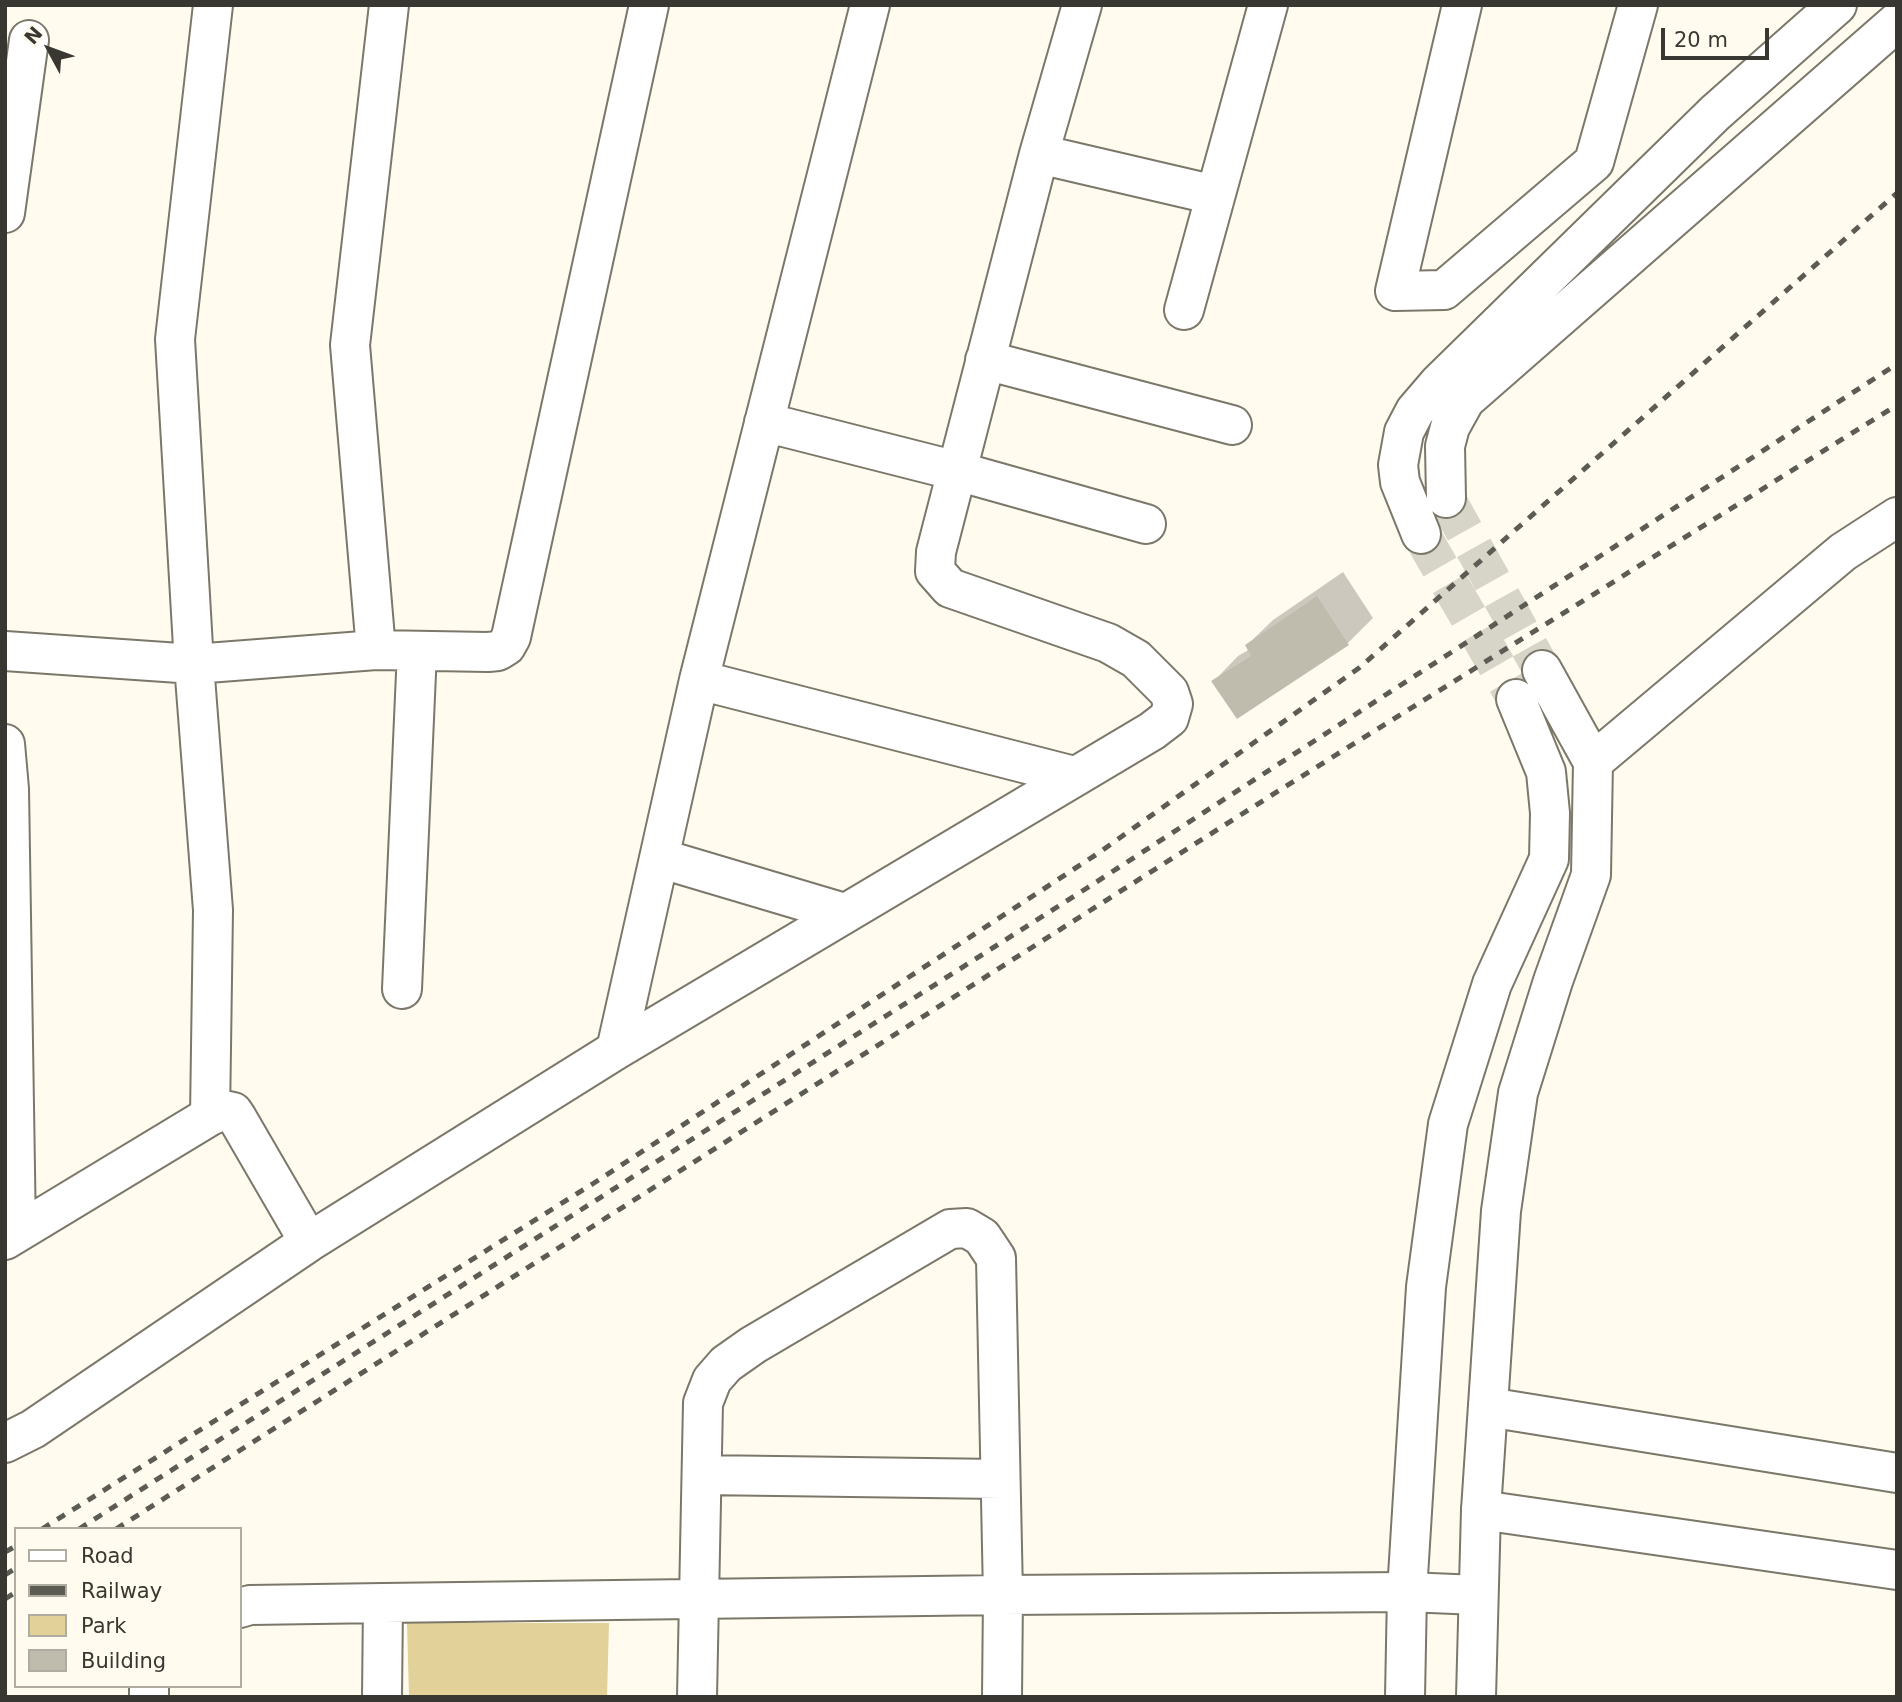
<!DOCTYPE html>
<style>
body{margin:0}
#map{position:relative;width:1902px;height:1702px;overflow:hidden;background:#fffbee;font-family:"DejaVu Sans",sans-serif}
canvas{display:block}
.frame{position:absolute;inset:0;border:7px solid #383731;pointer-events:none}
.legend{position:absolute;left:14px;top:1527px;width:228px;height:161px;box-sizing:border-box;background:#fffbee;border:2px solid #afada2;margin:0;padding:9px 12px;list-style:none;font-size:21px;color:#383731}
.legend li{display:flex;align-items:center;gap:14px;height:35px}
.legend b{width:35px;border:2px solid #afada2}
.north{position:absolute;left:14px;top:14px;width:70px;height:70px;-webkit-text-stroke:5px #fffbee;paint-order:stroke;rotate:311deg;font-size:19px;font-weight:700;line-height:28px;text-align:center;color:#383731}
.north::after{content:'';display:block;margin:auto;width:24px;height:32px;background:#383731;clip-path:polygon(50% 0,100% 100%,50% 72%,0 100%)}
.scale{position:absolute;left:1661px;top:28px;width:108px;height:32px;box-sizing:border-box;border:4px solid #383731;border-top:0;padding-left:9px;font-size:21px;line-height:24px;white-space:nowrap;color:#383731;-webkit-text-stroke:5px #fffbee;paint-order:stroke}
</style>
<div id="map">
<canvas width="1902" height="1702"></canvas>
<div class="frame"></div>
<ul class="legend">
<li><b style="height:9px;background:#fff"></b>Road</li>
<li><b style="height:9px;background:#5c5b54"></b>Railway</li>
<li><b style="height:19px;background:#e2d199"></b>Park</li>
<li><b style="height:19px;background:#c0bcad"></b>Building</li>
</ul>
<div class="north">N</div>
<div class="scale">20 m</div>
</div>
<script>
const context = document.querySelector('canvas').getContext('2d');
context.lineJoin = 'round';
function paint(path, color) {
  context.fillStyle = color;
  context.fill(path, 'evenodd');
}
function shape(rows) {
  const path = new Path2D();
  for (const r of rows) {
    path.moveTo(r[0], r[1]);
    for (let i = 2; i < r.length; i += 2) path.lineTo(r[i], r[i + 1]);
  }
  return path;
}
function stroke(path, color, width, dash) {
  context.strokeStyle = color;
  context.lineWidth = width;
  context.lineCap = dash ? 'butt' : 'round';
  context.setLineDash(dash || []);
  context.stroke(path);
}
const green = shape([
 [407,1623,609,1623,607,1697,409,1697]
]);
const shadow = shape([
 [1343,572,1373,618,1348,643,1237,717,1213,682,1238,656,1250,649,1247,645,1273,620]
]);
const building = shape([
 [1317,596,1349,645,1237,719,1211,681,1251,656,1245,645]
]);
const tertiaryTunnel = shape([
 [1446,498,1542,670],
 [1421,534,1516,699]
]);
const minor = shape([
 [1462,5,1395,291,1444,290,1594,162,1638,5],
 [1039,154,1215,195],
 [5,213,29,40],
 [1184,310,1268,5],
 [985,360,1232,425],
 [764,422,957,471,1146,524],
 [376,650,350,345,389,5],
 [5,651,194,664,376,650,488,652,498,651,506,646,511,637,649,5],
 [699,680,1074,776],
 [5,744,9,789,16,1233],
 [659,858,844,913],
 [402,989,417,651],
 [616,1050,699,680,870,5],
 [210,1116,213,910,194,664,175,339,213,5],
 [5,1240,210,1116,224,1110,233,1112,237,1118,309,1242],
 [1488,1407,1897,1473],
 [5,1443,33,1429,309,1242,616,1050,1152,731,1169,718,1173,704,1169,692,1136,659,1108,643,950,588,935,571,936,552,1039,154,1082,5],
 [702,1475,1000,1479],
 [1481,1510,1897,1570],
 [240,1608,250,1605,383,1603,1003,1595,1407,1592,1478,1595],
 [149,1697,149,1686],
 [382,1697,383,1603],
 [697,1697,703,1403,712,1380,726,1364,753,1345,950,1229,967,1228,982,1237,996,1258,1003,1595,1002,1697]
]);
const tertiary = shape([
 [1446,498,1445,446,1450,427,1465,400,1897,22],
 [1421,534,1400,482,1398,465,1404,432,1415,411,1439,383,1715,113,1837,5],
 [1593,762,1843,552,1897,517],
 [1405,1697,1407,1592,1426,1287,1448,1124,1492,984,1549,859,1550,813,1546,772,1516,699],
 [1476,1697,1481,1510,1501,1211,1518,1093,1553,981,1591,875,1593,762,1542,670]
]);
const rail = shape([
 [42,1529,594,1183,1097,854,1359,668,1897,193],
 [79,1529,1087,888,1897,364],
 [116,1529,1283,788,1897,405],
 [5,1552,16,1546],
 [5,1575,16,1568],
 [5,1599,16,1592]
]);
paint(green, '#e2d199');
paint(shadow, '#0003');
paint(building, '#c0bcad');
stroke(tertiaryTunnel, '#d7d4c8', 38, [38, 19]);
stroke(minor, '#7b7769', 42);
stroke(tertiary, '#7b7769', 42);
stroke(minor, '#fff', 38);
stroke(tertiary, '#fff', 38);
stroke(rail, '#5c5b54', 5, [9, 9]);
</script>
